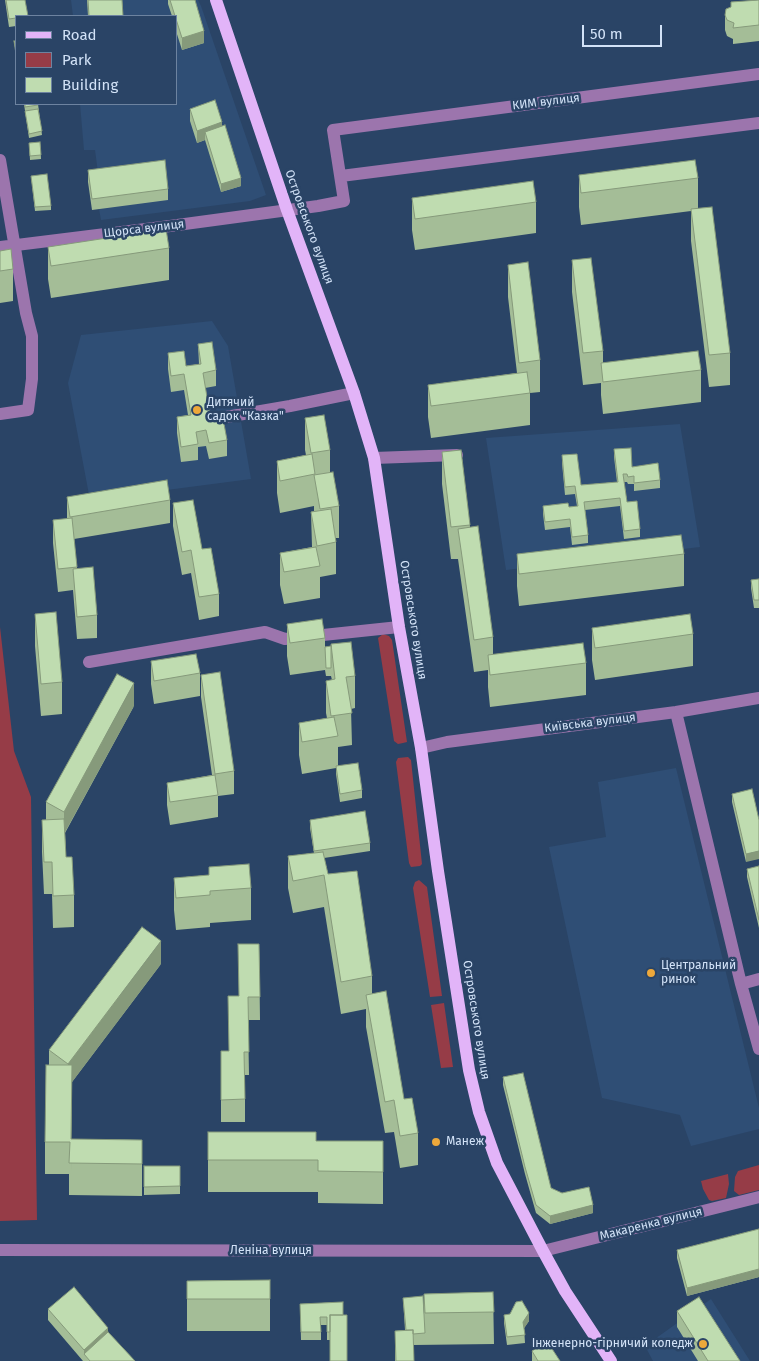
<!DOCTYPE html>
<meta charset="utf-8">
<style>
body{margin:0}
#map{position:relative;width:759px;height:1361px;overflow:hidden;background:#2a4466;font-family:"Fira Sans",sans-serif}
canvas{display:block}
.legend{position:absolute;left:15px;top:15px;width:162px;height:90px;box-sizing:border-box;background:#2a4466;border:1px solid #6d83a0;margin:0;padding:6px 9px;list-style:none;font-size:15px;color:#d2e2f7}
.legend li{display:flex;align-items:center;gap:10px;height:25px}
.legend b{width:25px;border:1px solid #6d83a0}
.scale{position:absolute;left:582px;top:25px;width:80px;height:22px;box-sizing:border-box;border:2px solid #d2e2f7;border-top:0;padding-left:6px;font-size:15px;line-height:18px;white-space:nowrap;color:#d2e2f7;-webkit-text-stroke:4px #2a4466;paint-order:stroke}
</style>
<div id="map">
<canvas width="759" height="1361"></canvas>
<ul class="legend">
<li><b style="height:6px;background:#e2b4f8"></b>Road</li>
<li><b style="height:14px;background:#963c47"></b>Park</li>
<li><b style="height:14px;background:#bfdcb0"></b>Building</li>
</ul>
<div class="scale">50 m</div>
</div>
<script>
const context = document.querySelector('canvas').getContext('2d');
context.lineJoin = 'round';
function paint(path, color) {
  context.fillStyle = color;
  context.fill(path, 'evenodd');
}
function shape(rows) {
  const path = new Path2D();
  for (const r of rows) {
    path.moveTo(r[0], r[1]);
    for (let i = 2; i < r.length; i += 2) path.lineTo(r[i], r[i + 1]);
  }
  return path;
}
function stroke(path, color, width, dash) {
  context.strokeStyle = color;
  context.lineWidth = width;
  context.lineCap = dash ? 'butt' : 'round';
  context.setLineDash(dash || []);
  context.stroke(path);
}
function write(font, color, halo, rows, align = 'center') {
  context.font = font + ' "Fira Sans",sans-serif';
  context.lineWidth = 5;
  context.setLineDash([]);
  context.textBaseline = 'middle';
  context.strokeStyle = halo;
  context.fillStyle = color;
  for (const [text, x, y, turn = 0] of rows) {
    context.save();
    context.translate(x, y);
    context.rotate((+turn || 0) * Math.PI / 180);
    context.textAlign = isNaN(turn) ? turn : align;
    if (halo) context.strokeText(text, 0, 0);
    context.fillText(text, 0, 0);
    context.restore();
  }
}
const built = shape([
 [71,0,198,0,201,6,266,195,250,201,101,220,99,209,99,180,95,150,84,150,80,104,176,104,176,16,73,16],
 [212,321,228,346,251,479,90,500,68,383,81,335],
 [680,424,700,547,506,570,486,438],
 [676,768,759,1108,759,1129,691,1146,680,1115,602,1098,549,847,606,837,598,782],
 [711,1299,750,1361,653,1361,645,1346]
]);
const green = shape([
 [0,627,14,751,31,797,37,1220,0,1221],
 [383,634,389,636,392,640,407,742,403,743,398,744,394,741,378,638],
 [408,757,411,760,422,864,420,866,411,867,409,863,396,762,398,758],
 [419,880,427,887,442,996,430,997,413,888,415,882],
 [444,1003,453,1067,441,1068,431,1005],
 [759,1165,759,1190,739,1195,734,1191,735,1177,738,1171],
 [728,1174,729,1184,726,1198,712,1201,709,1200,703,1189,701,1181]
]);
const minor = shape([
 [0,160,26,313,32,336,32,379,28,410,0,414],
 [341,176,759,123],
 [0,247,170,226,318,206,344,201,333,130,759,74],
 [226,417,290,406,354,393],
 [374,458,457,455],
 [89,662,265,632,285,639,399,627],
 [676,712,741,984,759,1049],
 [421,748,447,742,676,712,759,698],
 [741,984,759,979],
 [0,1250,543,1251,759,1197]
]);
const major = shape([
 [216,0,287,210,354,393,374,458,399,627,421,748,438,871,469,1070,479,1112,497,1163,543,1251,565,1291,611,1361]
]);
const wall = shape([
 [5,0,25,0,16,16,16,26,9,27],
 [87,0,122,0,123,16,88,16],
 [168,0,195,0,204,43,182,50,176,31,176,16,172,16,168,4],
 [759,0,759,41,733,44,733,39,727,36,725,30,725,15],
 [24,104,38,104,42,135,29,138],
 [190,109,222,126,241,186,221,192,205,140,197,143,190,121],
 [40,142,41,159,30,160,29,143],
 [88,170,168,189,168,200,92,210,88,182],
 [579,175,698,178,698,209,730,353,730,385,709,387,691,241,691,211,581,225,579,207],
 [31,176,51,206,51,210,35,211],
 [412,198,536,202,536,233,415,250,412,230],
 [48,247,169,248,169,280,51,298,48,279],
 [0,251,13,269,13,301,0,303],
 [572,260,603,351,603,363,701,370,701,402,603,414,601,395,601,383,583,385,572,292],
 [508,265,540,360,540,392,530,393,530,425,431,438,428,417,428,385,517,373,508,297],
 [198,344,216,370,216,386,205,388,210,415,227,440,227,456,209,459,206,446,198,447,198,460,181,462,177,433,177,417,188,415,184,390,171,392,168,369,168,353,186,366,199,364],
 [305,418,330,450,330,472,339,506,339,538,336,538,336,574,320,577,320,598,284,604,280,585,280,553,312,547,311,512,314,511,314,506,280,513,277,493,277,461,306,455,305,450],
 [614,449,632,467,660,480,660,488,634,491,634,484,628,484,627,482,624,482,627,502,640,529,640,537,624,539,620,506,585,510,588,535,588,543,572,545,570,527,545,530,543,514,543,506,569,507,577,506,575,494,565,495,562,463,562,455,581,485,617,482,614,457],
 [461,450,470,527,493,637,493,654,586,663,586,695,490,707,488,687,488,670,474,672,458,559,451,559,442,484,442,452],
 [67,497,170,500,170,523,74,539,77,568,97,615,97,638,77,639,73,590,58,592,53,543,53,520,67,519],
 [173,503,202,549,219,594,219,616,199,620,191,573,182,575,173,526],
 [517,554,684,554,684,586,519,606,517,586],
 [759,579,759,608,754,608,751,588,751,580],
 [35,614,62,682,62,714,41,716,35,646],
 [287,624,325,638,325,647,331,646,355,676,355,708,351,709,352,745,338,747,338,766,362,790,362,798,340,802,336,774,336,768,302,774,299,755,299,723,327,718,326,713,326,681,332,680,331,676,326,676,325,670,290,675,287,656],
 [592,628,693,634,693,666,595,680,592,660],
 [151,661,200,673,200,696,154,704,151,684],
 [201,675,234,771,234,794,218,796,218,817,170,825,167,805,167,783,212,775,201,697],
 [134,706,65,833,66,857,74,895,74,927,53,928,52,894,44,894,42,852,42,820,46,820,46,802],
 [732,794,759,820,746,862,732,802],
 [310,820,370,843,370,851,324,858,328,874,372,976,372,994,404,1099,418,1133,418,1165,400,1168,394,1132,385,1133,366,1027,366,1009,341,1014,324,907,293,913,288,888,288,856,314,853,310,828],
 [759,866,759,928,747,877,747,869],
 [209,867,251,888,251,920,210,923,210,927,176,930,174,910,174,878,209,875],
 [259,944,260,1020,248,1020,249,1075,245,1075,245,1122,221,1122,221,1051,229,1051,239,996],
 [161,964,72,1082,71,1139,142,1140,142,1196,69,1195,69,1174,45,1174,45,1142,49,1065,49,1050],
 [503,1077,551,1188,593,1213,550,1224,536,1213,525,1174,503,1085],
 [208,1132,316,1141,383,1141,383,1204,318,1203,318,1192,208,1192],
 [144,1166,180,1166,180,1194,144,1195],
 [759,1229,759,1277,687,1296,677,1258,677,1250],
 [270,1280,270,1331,187,1331,187,1281],
 [493,1292,494,1344,414,1345,414,1361,395,1361,395,1331,405,1330,403,1298,424,1326,424,1294],
 [343,1302,330,1340,327,1340,327,1325,321,1325,321,1340,301,1340,300,1304],
 [48,1309,108,1332,135,1361,83,1361,48,1320],
 [677,1311,740,1361,698,1361,677,1327],
 [504,1315,529,1321,524,1328,525,1343,507,1345,504,1323],
 [532,1351,560,1361,532,1361]
]);
const shadedWall = shape([
 [204,31,204,43,182,50,182,38],
 [222,122,222,134,205,132,205,140,197,143,197,131],
 [241,178,241,186,221,192,221,184],
 [134,683,134,706,64,834,64,812],
 [759,851,759,859,746,862,746,854],
 [161,941,161,964,72,1082,71,1171,71,1139,68,1087,68,1064],
 [593,1205,593,1213,550,1224,550,1216],
 [759,1269,759,1277,687,1296,687,1288],
 [529,1313,529,1321,523,1330,523,1322],
 [108,1328,108,1340,84,1354,84,1350]
]);
const building = shape([
 [6,0,25,0,28,16,16,16,16,18,9,19,6,0],
 [88,0,122,0,123,16,89,16,88,0],
 [170,0,195,0,204,31,182,38,176,19,176,16,175,16,170,0],
 [759,0,759,25,733,28,734,23,727,20,725,15,726,9,731,7,731,2,759,0],
 [14,41,16,41,16,54,14,41],
 [215,100,222,122,197,131,190,109,215,100],
 [25,104,38,104,38,105,25,107,25,104],
 [38,109,42,131,29,134,25,111,38,109],
 [225,125,241,178,221,184,205,132,225,125],
 [40,142,41,155,30,156,29,143,40,142],
 [165,160,168,189,92,199,88,170,165,160],
 [695,160,698,178,581,193,579,175,695,160],
 [47,174,51,206,35,207,31,176,47,174],
 [533,181,536,202,415,219,412,198,533,181],
 [712,207,730,353,709,355,691,209,712,207],
 [166,229,169,248,51,266,48,247,166,229],
 [11,249,13,269,0,271,0,251,11,249],
 [591,258,603,351,583,353,572,260,591,258],
 [528,262,540,360,519,363,508,265,528,262],
 [212,342,216,370,203,373,210,415,222,413,227,440,209,443,206,430,196,432,198,444,181,447,177,417,191,415,184,374,171,376,168,353,184,351,186,366,201,364,198,344,212,342],
 [698,351,701,370,603,382,601,363,698,351],
 [527,372,530,393,431,406,428,385,527,372],
 [324,415,330,450,311,453,305,418,324,415],
 [631,448,632,467,658,463,660,480,634,483,634,476,628,477,627,474,623,474,627,502,637,501,640,529,624,531,620,498,584,502,588,535,572,537,570,519,545,522,543,506,568,503,569,507,578,506,575,486,565,487,562,455,577,454,581,485,618,482,614,449,631,448],
 [461,450,470,525,451,527,442,452,461,450],
 [312,454,315,474,280,481,277,461,312,454],
 [333,472,339,506,320,509,314,475,333,472],
 [167,480,170,500,70,517,67,497,167,480],
 [193,500,202,549,211,548,219,594,199,597,191,550,182,552,173,503,193,500],
 [331,509,336,542,317,546,311,512,331,509],
 [72,518,77,567,58,569,53,520,72,518],
 [478,526,493,637,474,640,458,529,478,526],
 [681,535,684,554,519,574,517,554,681,535],
 [316,547,320,566,284,572,280,553,316,547],
 [93,567,97,615,77,617,73,569,93,567],
 [759,579,759,600,754,600,751,580,759,579],
 [56,612,62,682,41,684,35,614,56,612],
 [690,614,693,634,595,648,592,628,690,614],
 [322,619,325,638,290,643,287,624,322,619],
 [351,642,355,676,346,677,352,713,331,716,326,681,335,679,331,644,351,642],
 [583,643,586,663,490,675,488,655,583,643],
 [331,646,331,668,326,668,325,647,331,646],
 [196,654,200,673,154,681,151,661,196,654],
 [220,672,234,771,215,774,201,675,220,672],
 [117,674,134,683,64,812,46,802,117,674],
 [334,717,338,736,302,742,299,723,334,717],
 [358,763,362,790,340,794,336,766,358,763],
 [215,775,218,795,170,802,167,783,215,775],
 [752,789,759,820,759,851,746,854,732,794,752,789],
 [365,811,370,843,314,851,310,820,365,811],
 [64,819,66,857,72,857,74,895,53,896,52,862,44,862,42,820,64,819],
 [323,852,328,874,357,871,372,976,341,982,324,875,293,881,288,856,323,852],
 [249,864,251,888,210,891,210,895,176,898,174,878,209,875,209,867,249,864],
 [759,866,759,920,747,869,759,866],
 [142,927,161,941,68,1064,49,1050,142,927],
 [238,944,259,944,260,997,248,997,249,1052,244,1052,245,1099,221,1100,221,1051,229,1051,228,996,239,996,238,944],
 [386,991,404,1099,412,1098,418,1133,400,1136,394,1100,385,1102,366,995,386,991],
 [46,1065,72,1065,71,1139,142,1140,142,1164,69,1163,70,1142,45,1142,46,1065],
 [523,1073,551,1188,562,1193,589,1187,593,1205,550,1216,536,1205,525,1167,503,1077,523,1073],
 [208,1132,316,1132,316,1141,383,1141,383,1172,318,1171,318,1160,208,1160,208,1132],
 [144,1166,180,1166,180,1186,144,1187,144,1166],
 [759,1229,759,1269,687,1288,677,1250,759,1229],
 [270,1280,270,1299,187,1299,187,1281,270,1280],
 [74,1287,108,1328,84,1350,48,1309,74,1287],
 [493,1292,494,1312,425,1313,424,1294,493,1292],
 [423,1296,425,1333,413,1334,413,1330,406,1330,403,1298,423,1296],
 [699,1297,740,1361,708,1361,677,1311,699,1297],
 [522,1301,529,1313,523,1322,525,1335,507,1337,504,1315,510,1314,516,1302,522,1301],
 [343,1302,343,1315,330,1315,330,1332,327,1332,327,1317,320,1317,321,1332,301,1332,300,1304,343,1302],
 [330,1315,347,1315,347,1361,330,1361,330,1315],
 [413,1330,414,1361,396,1361,395,1331,413,1330],
 [108,1332,135,1361,90,1361,84,1354,108,1332],
 [547,1341,560,1361,538,1361,532,1351,547,1341]
]);
const markers = [
 [197,410,5,"#eda83b"],
 [651,973,5,"#eda83b"],
 [436,1142,5,"#eda83b"],
 [703,1344,5,"#eda83b"]
];
const streetNames = [
 ["КИМ вулиця",546,102,-7],
 ["Островського вулиця",309,227,70],
 ["Щорса вулиця",144,229,-7],
 ["Островського вулиця",413,620,81],
 ["Київська вулиця",590,723,-7],
 ["Островського вулиця",476,1020,81],
 ["Макаренка вулиця",651,1224,-14],
 ["Леніна вулиця",271,1251]
];
const poiNames = [
 ["Дитячий",207,403],
 ["садок \"Казка\"",207,417],
 ["Центральний",661,966],
 ["ринок",661,980],
 ["Манеж",446,1142],
 ["Інженерно-гірничий коледж",693,1344,"right"]
];
paint(built, '#2f4e75');
paint(green, '#963c47');
stroke(minor, '#9c75ad', 12);
stroke(major, '#e2b4f8', 12);
paint(wall, '#a4bd97');
paint(shadedWall, '#869a7b');
paint(building, '#bfdcb0');
stroke(building, '#869a7b', 1);
for (const [x, y, r, color] of markers) {
  const dot = new Path2D();
  dot.arc(x, y, r, 0, 2 * Math.PI);
  context.fillStyle = color;
  context.fill(dot);
  stroke(dot, '#2a4466', 2);
}
write('12px', '#d2e2f7', '#2a4466', streetNames);
write('12px', '#d2e2f7', '#2a4466', poiNames, 'left');
</script>
